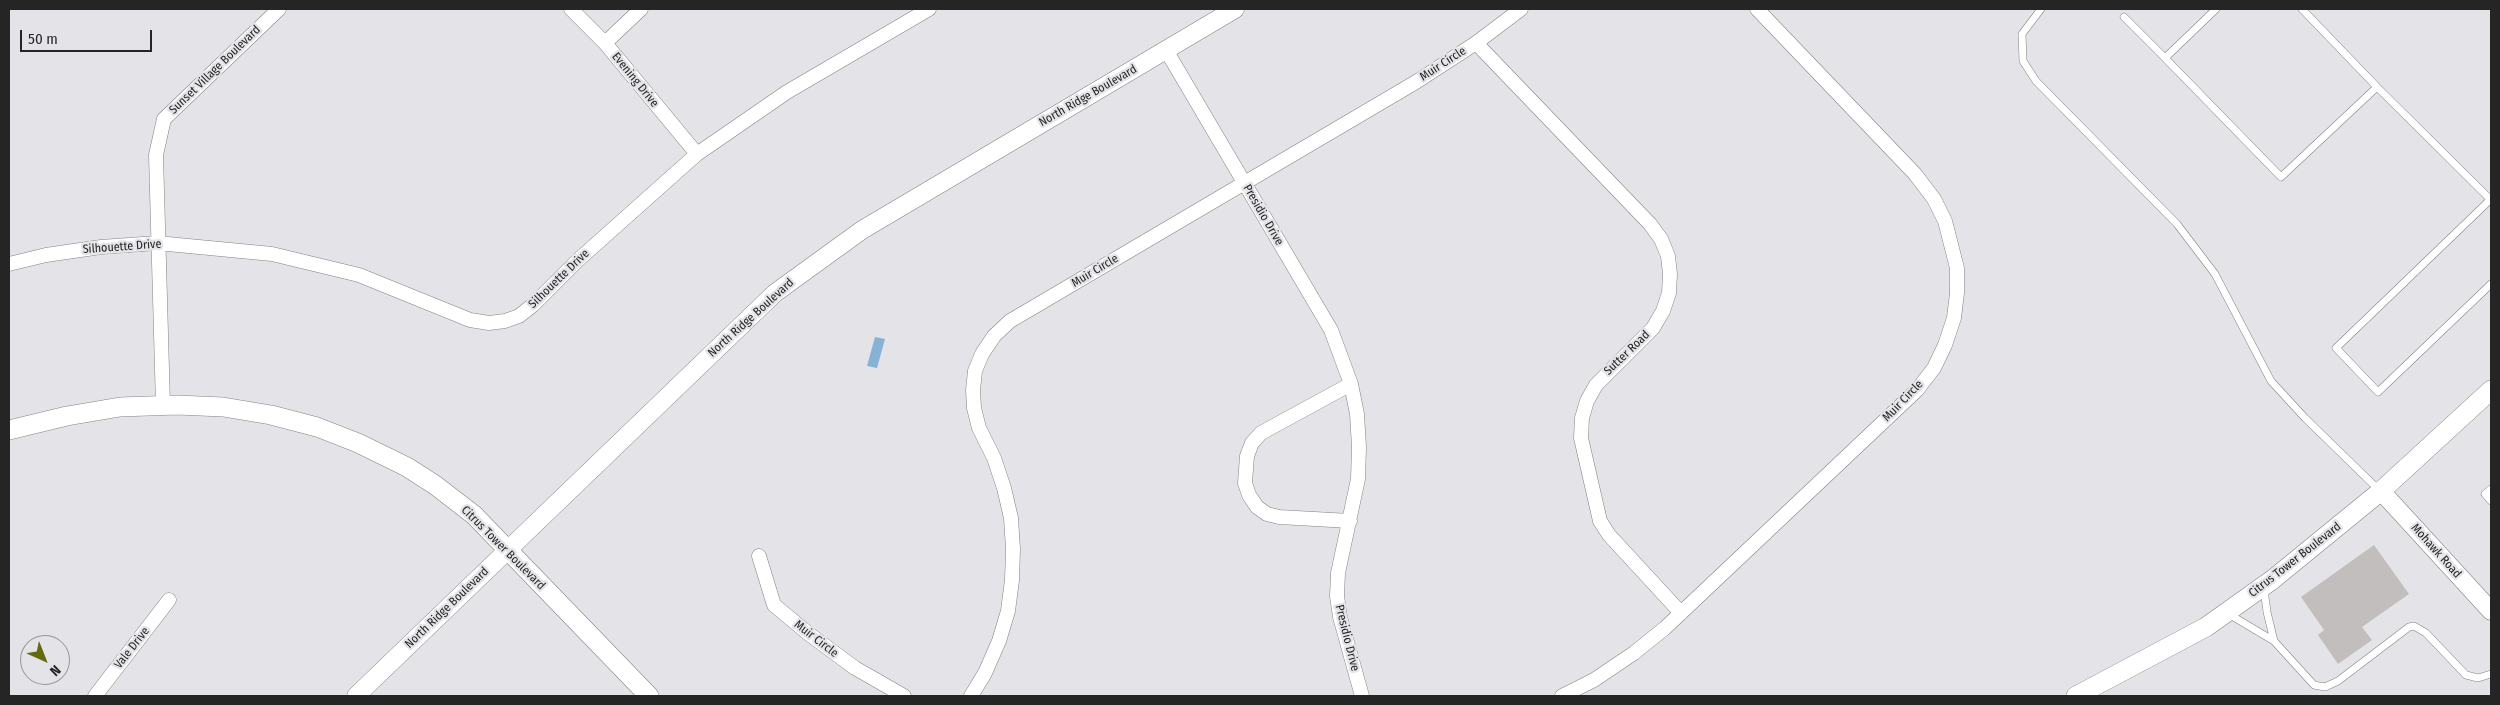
<!DOCTYPE html>
<style>
body{margin:0}
#map{position:relative;width:2500px;height:705px;overflow:hidden;background:#e4e3e7;font-family:"Fira Sans Condensed",sans-serif}
canvas{display:block}
.frame{position:absolute;inset:0;border:10px solid #252526;pointer-events:none}
.north{position:absolute;left:20px;top:635px;width:50px;height:50px;box-sizing:border-box;background:#e4e3e7;border:1px solid #98979a;border-radius:50%;rotate:136deg;font-size:14px;font-weight:700;line-height:20px;text-align:center;color:#252526}
.north::after{content:'';display:block;margin:auto;width:18px;height:22px;background:#646b0f;clip-path:polygon(50% 0,100% 100%,50% 72%,0 100%)}
.scale{position:absolute;left:20px;top:30px;width:132px;height:22px;box-sizing:border-box;border:2px solid #252526;border-top:0;padding-left:6px;font-size:15px;line-height:18px;white-space:nowrap;color:#252526;-webkit-text-stroke:4px #e4e3e7;paint-order:stroke}
</style>
<div id="map">
<canvas width="2500" height="705"></canvas>
<div class="frame"></div>
<div class="north">N</div>
<div class="scale">50 m</div>
</div>
<script>
const context = document.querySelector('canvas').getContext('2d');
context.lineJoin = 'round';
function paint(path, color) {
  context.fillStyle = color;
  context.fill(path, 'evenodd');
}
function shape(rows) {
  const path = new Path2D();
  for (const r of rows) {
    path.moveTo(r[0], r[1]);
    for (let i = 2; i < r.length; i += 2) path.lineTo(r[i], r[i + 1]);
  }
  return path;
}
function stroke(path, color, width, dash) {
  context.strokeStyle = color;
  context.lineWidth = width;
  context.lineCap = dash ? 'butt' : 'round';
  context.setLineDash(dash || []);
  context.stroke(path);
}
function write(font, color, halo, rows, align = 'center') {
  context.font = font + ' "Fira Sans Condensed",sans-serif';
  context.lineWidth = 4.5;
  context.setLineDash([]);
  context.textBaseline = 'middle';
  context.strokeStyle = halo;
  context.fillStyle = color;
  for (const [text, x, y, turn = 0] of rows) {
    context.save();
    context.translate(x, y);
    context.rotate((+turn || 0) * Math.PI / 180);
    context.textAlign = isNaN(turn) ? turn : align;
    if (halo) context.strokeText(text, 0, 0);
    context.fillText(text, 0, 0);
    context.restore();
  }
}
const water = shape([
 [875,337,885,339,877,368,867,366]
]);
const building = shape([
 [2374,545,2409,594,2362,627,2372,640,2338,664,2318,635,2324,630,2301,597]
]);
const service = shape([
 [2041,9,2022,34,2023,61,2036,81,2177,224,2215,274,2271,381,2305,418,2380,491],
 [2216,9,2165,58,2281,177,2377,87],
 [2302,9,2377,87,2491,200],
 [2124,17,2165,58],
 [2491,199,2336,348,2378,392,2491,284],
 [2491,489,2485,494,2491,501],
 [2227,613,2274,641,2267,612,2264,589],
 [2274,641,2314,685,2319,686,2325,687,2338,681,2409,627,2414,626,2426,633,2466,675,2478,678,2491,674]
]);
const minor = shape([
 [571,9,605,43,697,154],
 [605,43,641,9],
 [1476,43,1650,224,1661,239,1668,256,1670,274,1669,293,1663,311,1653,328,1596,385,1587,401,1582,418,1581,438,1600,521,1609,535,1681,613],
 [1166,50,1331,330,1351,384,1357,414,1359,447,1358,479,1338,573,1337,596,1340,617,1362,696],
 [9,264,46,255,101,247,157,243,272,254,359,275,470,320,489,323,505,321,519,316,533,305,577,261,697,154,787,92,929,9],
 [163,405,156,155,164,119,279,9],
 [1350,521,1279,517,1267,514,1257,507,1249,495,1245,483,1247,456,1252,443,1261,433,1351,384],
 [759,556,774,605,809,634,855,668,904,696],
 [95,696,169,600],
 [971,696,985,673,999,641,1008,611,1012,580,1013,549,1011,518,1004,488,994,458,979,428,974,408,973,390,975,371,982,354,994,336,1010,321,1416,82,1476,43,1521,9],
 [1562,696,1594,680,1634,653,1665,628,1917,390,1934,368,1945,345,1954,318,1957,293,1957,268,1945,221,1934,199,1915,174,1757,9]
]);
const tertiary = shape([
 [2381,491,2491,611],
 [356,696,775,293,862,230,1235,9]
]);
const secondary = shape([
 [9,430,67,416,120,407,177,405,223,407,271,415,317,427,358,443,407,467,435,485,474,515,649,696],
 [2076,696,2206,627,2272,580,2381,491,2491,390]
]);
const streetNames = [
 ["Muir Circle",1443,64,-33],
 ["Sunset Village Boulevard",215,70,-44],
 ["Evening Drive",635,80,51],
 ["North Ridge Boulevard",1088,96,-30],
 ["Presidio Drive",1263,215,60],
 ["Silhouette Drive",122,247,-4],
 ["Muir Circle",1095,271,-31],
 ["Silhouette Drive",559,279,-44],
 ["North Ridge Boulevard",751,318,-42],
 ["Sutter Road",1627,353,-44],
 ["Muir Circle",1903,401,-46],
 ["Citrus Tower Boulevard",503,548,45],
 ["Mohawk Road",2436,551,48],
 ["Citrus Tower Boulevard",2295,560,-38],
 ["North Ridge Boulevard",447,608,-44],
 ["Presidio Drive",1347,638,76],
 ["Muir Circle",816,639,38],
 ["Vale Drive",132,648,-52]
];
paint(water, '#86b2d6');
paint(building, '#c2bebe');
stroke(service, '#828285', 8);
stroke(minor, '#828285', 15);
stroke(tertiary, '#828285', 19);
stroke(secondary, '#828285', 20);
stroke(service, '#fff', 7);
stroke(minor, '#fff', 14);
stroke(tertiary, '#fff', 18);
stroke(secondary, '#fff', 19);
write('12px', '#252526', '#e4e3e7', streetNames);
</script>
